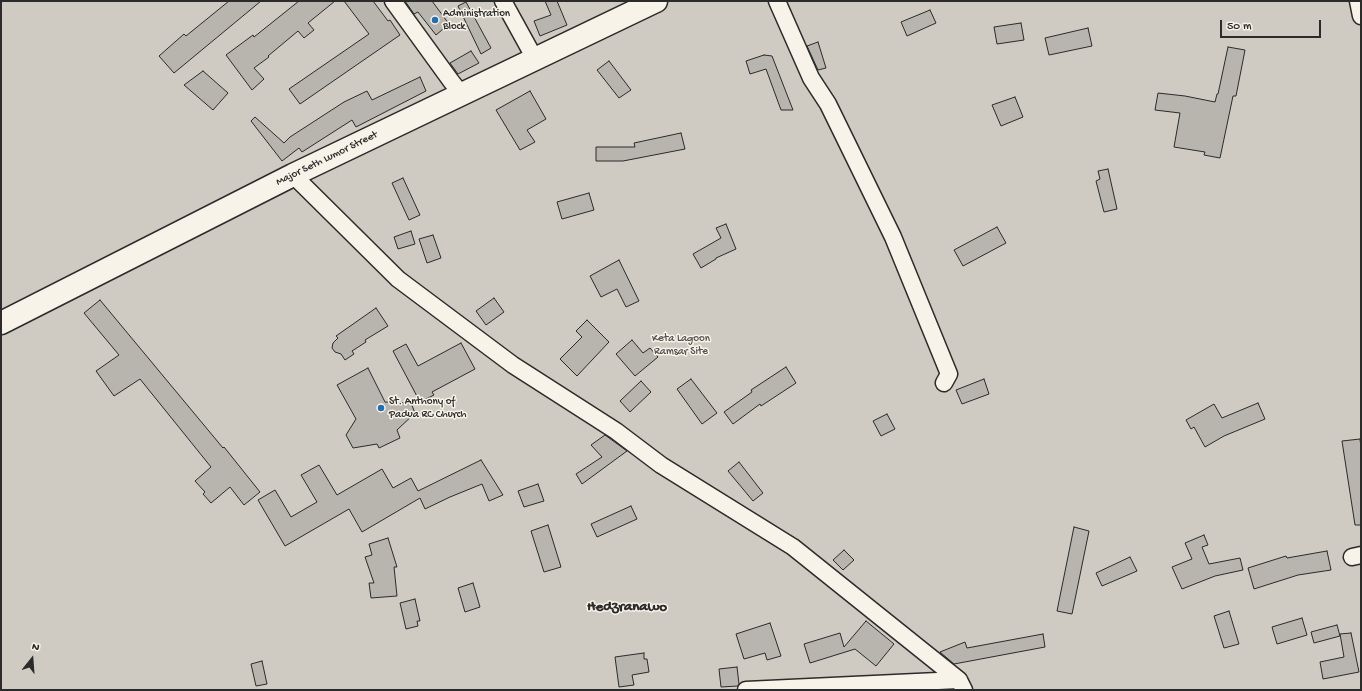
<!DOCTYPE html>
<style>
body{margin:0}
#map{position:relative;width:1362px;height:691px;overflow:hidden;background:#efebe0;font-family:"Gochi Hand",sans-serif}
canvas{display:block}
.frame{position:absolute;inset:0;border:2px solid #2b2b2b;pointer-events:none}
.north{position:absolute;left:12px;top:639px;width:40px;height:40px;-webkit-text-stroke:3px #f7f3e8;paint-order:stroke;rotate:17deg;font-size:11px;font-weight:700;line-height:16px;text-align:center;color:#2b2b2b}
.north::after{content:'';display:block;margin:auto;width:14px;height:18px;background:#2b2b2b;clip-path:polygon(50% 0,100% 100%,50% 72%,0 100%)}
.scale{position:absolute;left:1220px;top:20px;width:101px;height:18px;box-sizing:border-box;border:2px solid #2b2b2b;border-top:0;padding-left:5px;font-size:12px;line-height:14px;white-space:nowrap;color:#2b2b2b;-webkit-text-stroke:3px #f7f3e8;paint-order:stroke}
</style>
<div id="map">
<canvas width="1362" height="691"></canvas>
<div class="frame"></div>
<div class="north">N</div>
<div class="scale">50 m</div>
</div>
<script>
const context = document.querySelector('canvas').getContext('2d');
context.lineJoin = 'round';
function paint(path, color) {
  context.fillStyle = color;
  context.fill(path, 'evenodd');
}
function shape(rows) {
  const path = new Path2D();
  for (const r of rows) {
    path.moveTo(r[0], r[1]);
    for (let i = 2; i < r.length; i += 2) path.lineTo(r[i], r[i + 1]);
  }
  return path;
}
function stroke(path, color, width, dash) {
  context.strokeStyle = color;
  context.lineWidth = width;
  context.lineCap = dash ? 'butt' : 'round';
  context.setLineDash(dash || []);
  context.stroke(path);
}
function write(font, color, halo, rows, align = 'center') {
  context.font = font + ' "Gochi Hand",sans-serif';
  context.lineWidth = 3;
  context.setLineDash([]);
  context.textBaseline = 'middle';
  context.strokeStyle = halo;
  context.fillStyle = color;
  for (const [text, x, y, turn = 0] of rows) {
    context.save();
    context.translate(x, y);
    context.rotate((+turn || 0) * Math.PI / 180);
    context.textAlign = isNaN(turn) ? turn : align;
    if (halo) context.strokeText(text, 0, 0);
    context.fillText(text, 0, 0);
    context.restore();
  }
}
const green = shape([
 [1,1,1361,1,1361,690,1,690]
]);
const building = shape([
 [229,1,261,1,174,73,159,56,184,34,186,36,229,1],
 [299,1,335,1,308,23,314,30,304,38,298,31,268,56,269,57,254,68,264,79,252,90,226,55,253,35,254,37,299,1],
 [344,1,373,1,388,21,390,20,400,35,300,104,289,89,369,34,344,1],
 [405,1,432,1,449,24,436,35,418,12,414,14,405,1],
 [545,1,557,1,567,25,540,36,534,21,551,15,545,1],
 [466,2,491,48,481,54,458,6,466,2],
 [930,10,936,23,907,36,901,22,930,10],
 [1021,23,1024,40,997,44,994,27,1021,23],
 [1088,28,1092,46,1049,55,1045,38,1088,28],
 [818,42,826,68,818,70,807,46,818,42],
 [1228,47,1245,50,1236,96,1233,96,1220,158,1204,155,1205,152,1174,147,1180,113,1155,110,1158,93,1185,96,1215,102,1217,94,1218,94,1228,47],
 [471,51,479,63,458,74,450,63,471,51],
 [764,55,772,56,793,110,781,110,766,69,750,74,746,61,764,55],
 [609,61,631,90,619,98,597,70,609,61],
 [203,71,228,93,213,110,184,85,203,71],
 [420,77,426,91,356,127,352,120,302,152,299,148,282,161,251,121,255,117,284,143,290,137,344,102,367,91,372,100,420,77],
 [530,91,546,119,527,130,535,142,520,150,496,110,530,91],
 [1015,97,1023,117,1001,126,992,105,1015,97],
 [681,133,685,149,623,161,596,161,596,147,635,147,634,143,681,133],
 [1108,169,1117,209,1104,212,1096,181,1100,179,1098,171,1108,169],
 [403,178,420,215,409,220,392,183,403,178],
 [589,193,594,210,562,219,557,202,589,193],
 [726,224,736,249,716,258,716,259,701,268,693,254,721,238,716,228,726,224],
 [997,227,1006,243,963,266,954,250,997,227],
 [411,231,415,244,398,249,394,237,411,231],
 [433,235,441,258,427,263,419,239,433,235],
 [619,260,639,301,626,307,617,289,601,297,590,276,619,260],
 [494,298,504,312,486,325,476,311,494,298],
 [100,300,223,448,224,447,260,492,244,505,230,487,211,503,203,494,205,492,195,481,211,467,140,379,114,396,96,371,119,355,84,313,100,300],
 [376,308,388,326,365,340,366,342,352,351,354,354,345,360,341,354,335,352,332,348,333,343,338,338,336,336,376,308],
 [587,320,609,342,577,376,560,359,582,337,576,331,587,320],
 [632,340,643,353,650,348,658,357,635,376,616,354,632,340],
 [461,343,475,369,432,392,434,395,420,402,393,351,406,344,418,366,461,343],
 [786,367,796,383,761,406,760,404,733,424,724,412,752,392,751,390,786,367],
 [368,368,385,402,411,403,415,413,397,430,400,438,379,448,377,444,353,448,346,435,356,419,337,385,368,368],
 [691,379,717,413,702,424,677,389,691,379],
 [984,379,989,394,962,404,956,390,984,379],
 [641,381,651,392,630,412,620,401,641,381],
 [1258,403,1265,419,1224,436,1205,447,1194,427,1191,429,1186,420,1214,404,1222,418,1258,403],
 [887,414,895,429,881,436,873,421,887,414],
 [605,435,627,451,582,484,576,474,602,457,591,445,605,435],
 [1360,439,1361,448,1361,525,1355,525,1342,441,1360,439],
 [481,460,503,495,489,501,482,484,450,497,425,509,420,498,362,532,349,509,285,546,258,500,275,490,291,517,317,502,301,475,319,465,337,495,382,469,393,488,411,478,418,491,481,460],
 [739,462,763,493,753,501,728,471,739,462],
 [538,484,544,501,524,507,518,491,538,484],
 [631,506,637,519,597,537,591,524,631,506],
 [548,525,561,567,544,572,531,531,548,525],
 [1074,527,1089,531,1072,614,1057,611,1074,527],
 [1204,535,1208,545,1202,547,1209,564,1240,558,1243,570,1215,576,1182,589,1172,567,1192,559,1185,543,1204,535],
 [388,538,397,567,394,567,397,596,371,598,369,583,374,583,365,557,372,555,369,544,388,538],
 [844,550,854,560,843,570,833,560,844,550],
 [1327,551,1331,570,1298,575,1254,589,1248,568,1286,556,1287,558,1327,551],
 [1130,557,1137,571,1102,586,1096,573,1130,557],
 [473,583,480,607,465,612,458,588,473,583],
 [415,599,420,621,417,621,418,626,406,629,400,603,415,599],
 [1229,611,1239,644,1224,648,1214,616,1229,611],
 [1302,618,1307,635,1277,644,1272,627,1302,618],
 [866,621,894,644,876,666,855,649,810,663,804,644,840,633,844,647,866,621],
 [770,623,781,656,767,660,765,653,744,659,736,634,770,623],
 [1337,625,1340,636,1314,643,1311,632,1337,625],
 [1351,633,1359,672,1323,679,1320,662,1344,657,1340,634,1351,633],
 [1043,634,1045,647,954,664,940,652,965,642,967,648,1043,634],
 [644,653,644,659,647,659,649,672,632,675,634,685,619,687,615,657,644,653],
 [262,661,267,684,256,686,251,664,262,661],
 [737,667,739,684,738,686,721,687,719,669,737,667]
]);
const street = shape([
 [393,1,451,81,462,95],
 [503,1,535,59],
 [777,1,811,78,828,104,893,237,949,374,944,383],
 [1358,1,1361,16],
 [293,175,398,279,513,365,616,431,661,465,793,547,959,680,964,690],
 [1352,557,1361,555],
 [746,690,959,680]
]);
const secondary = shape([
 [1,323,293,175,656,1]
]);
const markers = [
 [435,20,4,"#1f6fb2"],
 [381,408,4,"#1f6fb2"]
];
const poiNames = [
 ["Administration",443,14],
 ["Block",443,27],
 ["St. Anthony of",389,402],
 ["Padua RC Church",389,415]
];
const streetNames = [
 ["Major Seth Lumor Street",327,159,-26]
];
const parkNames = [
 ["Keta Lagoon",681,339],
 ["Ramsar Site",681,352]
];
const districtNames = [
 ["Hedzranawo",627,608]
];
paint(green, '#cfcbc2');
paint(building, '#b8b5ae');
stroke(building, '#2b2b2b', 1);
stroke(street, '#2b2b2b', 19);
stroke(secondary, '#2b2b2b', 25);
stroke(street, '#f7f3e8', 16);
stroke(secondary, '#f7f3e8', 22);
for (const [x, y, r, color] of markers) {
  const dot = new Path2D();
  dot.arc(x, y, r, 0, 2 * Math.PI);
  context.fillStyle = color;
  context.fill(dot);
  stroke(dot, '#f7f3e8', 1.5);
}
write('11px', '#2b2b2b', '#f7f3e8', poiNames, 'left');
write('11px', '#2b2b2b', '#f7f3e8', streetNames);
write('11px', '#545351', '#f7f3e8', parkNames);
write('bold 15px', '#2b2b2b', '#f7f3e8', districtNames);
</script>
